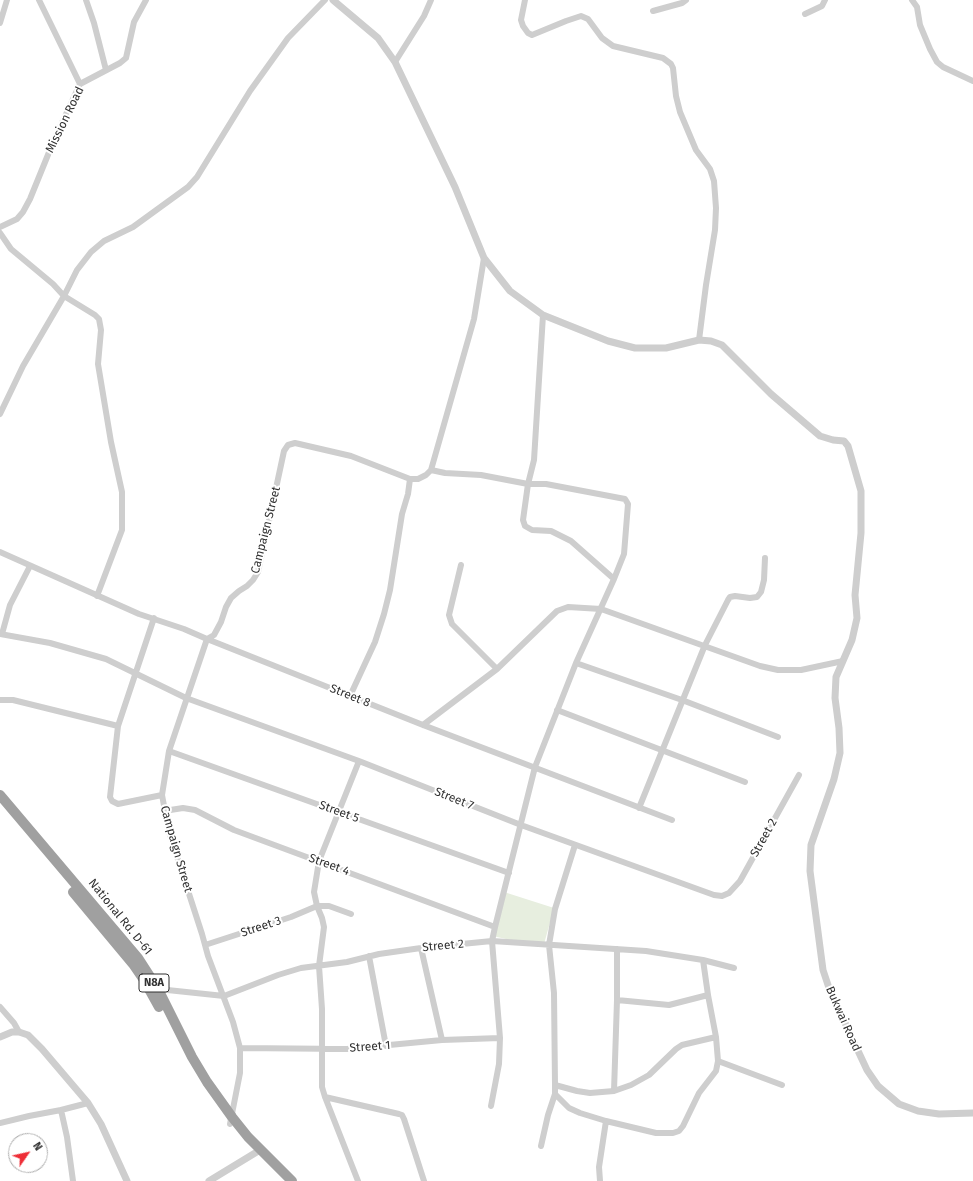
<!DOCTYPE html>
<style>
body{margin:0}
#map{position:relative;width:973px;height:1181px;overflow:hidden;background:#fff;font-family:"Fira Sans",sans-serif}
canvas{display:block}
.north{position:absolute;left:8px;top:1133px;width:40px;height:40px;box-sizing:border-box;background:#fff;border:1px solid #adadad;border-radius:50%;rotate:56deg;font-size:11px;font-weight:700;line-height:16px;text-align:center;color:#313131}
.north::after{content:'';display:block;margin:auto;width:14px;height:18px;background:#ee2e37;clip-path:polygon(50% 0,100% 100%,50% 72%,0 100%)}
</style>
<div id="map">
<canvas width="973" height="1181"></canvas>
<div class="north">N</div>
</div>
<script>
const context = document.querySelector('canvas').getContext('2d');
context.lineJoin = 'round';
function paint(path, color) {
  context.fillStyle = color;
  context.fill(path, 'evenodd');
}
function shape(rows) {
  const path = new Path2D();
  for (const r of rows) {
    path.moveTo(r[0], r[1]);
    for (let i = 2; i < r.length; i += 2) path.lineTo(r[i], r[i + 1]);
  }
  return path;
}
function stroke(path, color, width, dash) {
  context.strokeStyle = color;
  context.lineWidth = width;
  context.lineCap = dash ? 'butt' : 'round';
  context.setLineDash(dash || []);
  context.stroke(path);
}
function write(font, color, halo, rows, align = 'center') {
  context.font = font + ' "Fira Sans",sans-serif';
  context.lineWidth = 4;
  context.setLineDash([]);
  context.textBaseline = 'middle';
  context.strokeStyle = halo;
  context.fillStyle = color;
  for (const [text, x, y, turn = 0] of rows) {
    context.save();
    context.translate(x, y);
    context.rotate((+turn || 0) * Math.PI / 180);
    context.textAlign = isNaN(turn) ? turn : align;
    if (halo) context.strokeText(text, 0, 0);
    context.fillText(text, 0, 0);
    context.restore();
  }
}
const green = shape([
 [504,892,554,908,544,944,521,942,492,936]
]);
const minor = shape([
 [39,0,80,84],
 [86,0,94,23,106,70],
 [525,0,521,20,523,26,528,33,532,35,566,21,581,16,588,19,602,38,613,46,663,58,671,64,673,68,676,96,680,112,696,150,710,169,714,181,716,208,715,230,706,285,699,340],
 [912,0,917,7,920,25,930,49,937,62,943,67,973,81],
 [653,11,682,3,686,0],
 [805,14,822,6,825,0],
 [0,23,7,0],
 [395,62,424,16,431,0],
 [0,227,17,219,23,212,30,199,54,140,80,84,120,63,126,58,134,22,146,0],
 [0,233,11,249,53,284,64,296,95,315,99,319,101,330,98,364,111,442,122,492,122,530,97,596],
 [0,414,23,366,64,296,77,270,91,252,104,241,133,227,188,187,197,177,250,91,288,38,325,0],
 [431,470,445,473,481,475,528,484,546,484,625,499,628,504,624,554,614,579],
 [0,552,139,614,184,629,207,639,423,725,672,820],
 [461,565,449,615,452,624,497,669],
 [154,618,118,726,110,797,112,801,118,804,162,795],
 [0,634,50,643,106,659,186,698,359,761,521,825,714,895,722,896,729,893,740,881,799,775],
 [2,634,10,605,30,566],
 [576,663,682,700,778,737],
 [350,696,375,642,384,614,390,590,402,514,408,494,410,479],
 [0,700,13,700,118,726],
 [557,710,745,782],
 [423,725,497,669,557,611,568,607,601,609,760,666,778,670,801,670,843,661],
 [169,751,509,873],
 [639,808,705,645,728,600,730,597,735,596,750,598,757,597,761,592,764,580,765,558],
 [164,811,183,808,195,810,234,830,495,927],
 [575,845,555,909,549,945,554,993,555,1085,555,1094,569,1108,580,1113,606,1121,599,1167,600,1181],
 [205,945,291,917,317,906,329,906,351,914],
 [421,948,442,1040],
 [369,956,386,1046],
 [703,960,708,995],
 [158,989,224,996,278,975,301,968,347,962,379,954,421,948,492,941,646,951,703,960,734,968],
 [0,1007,14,1023,19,1032],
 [240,1048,347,1049,442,1040,500,1038],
 [718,1061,782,1085],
 [555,1085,577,1091,590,1093,614,1091,617,1000,617,949],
 [614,1091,631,1085,649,1075,676,1049,682,1045,716,1037],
 [325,1097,399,1114,402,1115,404,1119,424,1181],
 [491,1106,499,1064,500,1038,492,941,495,927,535,767,576,663,614,579,571,541,551,531,532,530,525,526,523,520,528,484,534,460,543,315],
 [606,1121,656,1133,673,1133,679,1131,683,1126,699,1093,716,1071,718,1061,716,1037,708,995,669,1005,617,1000],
 [0,1123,29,1116,61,1110],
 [230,1124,240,1073,240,1048,233,1022,208,956,202,934,169,832,162,795,169,751,207,639,214,635,221,622,226,607,231,598,239,591,247,586,253,580,258,572,284,451,288,445,295,443,351,456,410,479,418,479,426,475,431,470,474,319,484,258],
 [541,1146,548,1115,555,1094],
 [73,1181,67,1137,61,1110,88,1103],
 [358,1181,325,1097,322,1087,322,1009,319,966,324,927,322,918,317,906,314,892,319,861,359,761]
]);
const tertiary = shape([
 [333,0,378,38,395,62,455,187,484,258,510,291,543,315,608,341,635,348,666,348,699,340,711,341,722,345,771,394,820,436,833,440,844,441,848,446,861,491,861,533,855,595,857,618,852,640,836,677,835,698,839,728,840,753,834,779,811,845,810,871,823,970,830,991,867,1070,878,1086,899,1104,918,1111,939,1114,973,1113],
 [0,1037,12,1032,19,1032,28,1035,42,1049,88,1103,101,1124,127,1181],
 [209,1181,260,1150]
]);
const trunk = shape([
 [0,795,138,958,158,989,192,1057,207,1082,232,1117,248,1137,292,1181],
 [73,892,133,964,144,980,159,1007]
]);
const shields = [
 [154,983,30]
];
const shieldNames = [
 ["N8A",154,983]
];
const streetNames = [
 ["Mission Road",65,120,-64],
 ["Campaign Street",266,530,-76],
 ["Street 8",350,696,22],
 ["Street 7",454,799,22],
 ["Street 5",339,812,20],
 ["Street 2",764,838,-61],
 ["Campaign Street",176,849,74],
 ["Street 4",329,865,20],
 ["National Rd. D-61",120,917,51],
 ["Street 3",261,927,-18],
 ["Street 2",443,946,-5],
 ["Bukwai Road",843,1019,66],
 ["Street 1",370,1047,-4]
];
paint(green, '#e7eedf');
stroke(minor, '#cecece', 6);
stroke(tertiary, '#cecece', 7);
stroke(trunk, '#a0a0a0', 10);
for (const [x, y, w] of shields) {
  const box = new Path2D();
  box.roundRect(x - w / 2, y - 9, w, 18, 3);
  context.fillStyle = '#fff';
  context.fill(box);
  stroke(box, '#313131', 1);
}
write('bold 11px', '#313131', null, shieldNames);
write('12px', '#313131', '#fff', streetNames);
</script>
